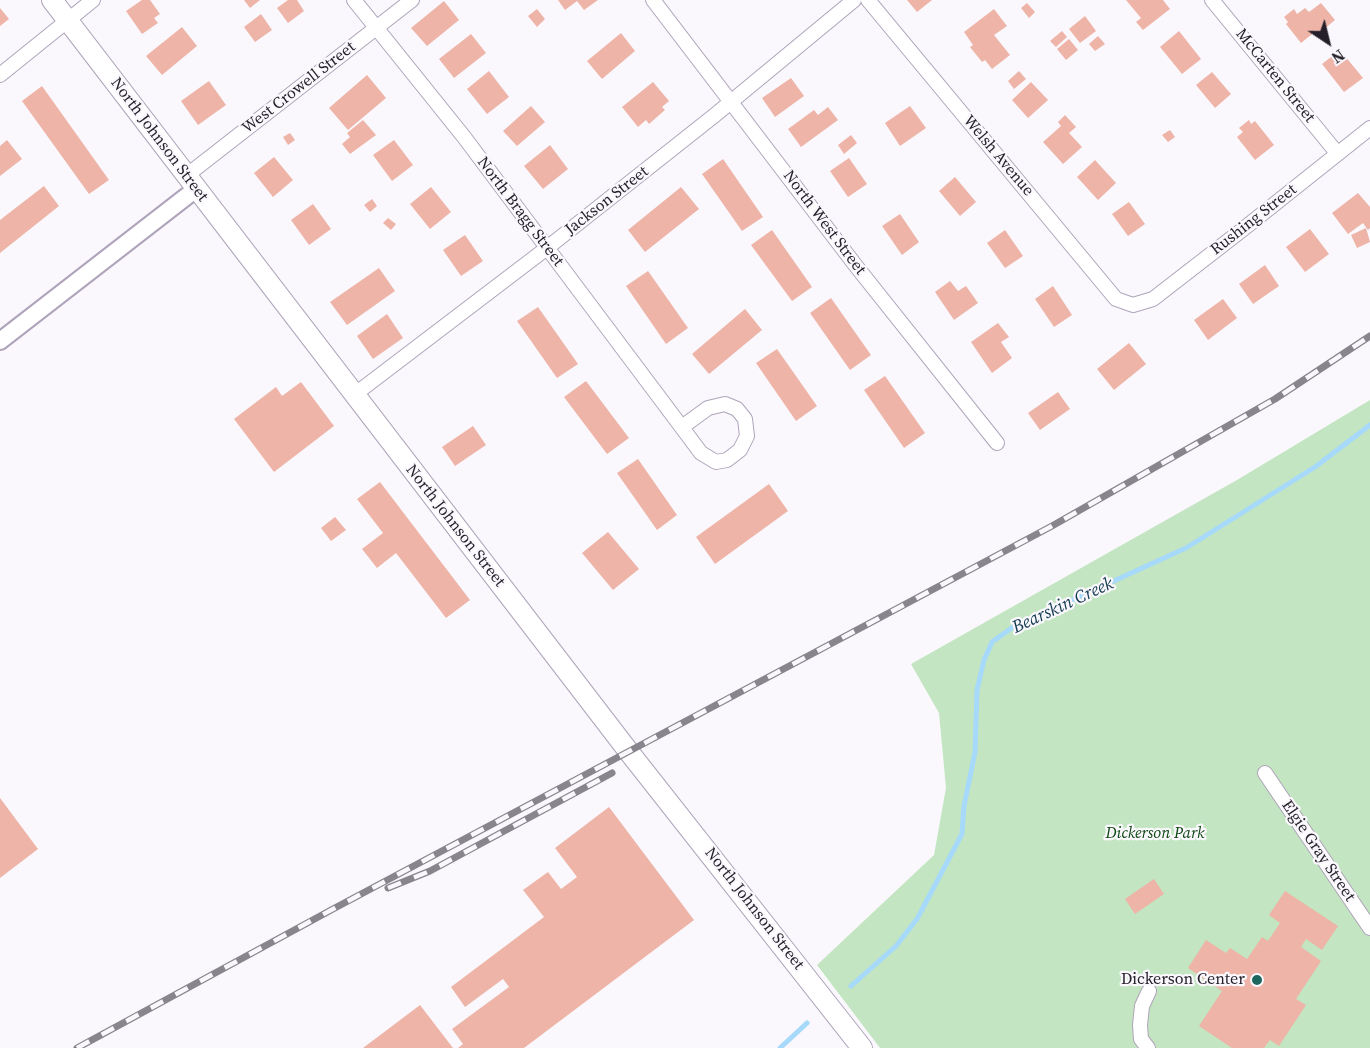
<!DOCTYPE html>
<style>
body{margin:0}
#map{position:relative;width:1370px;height:1048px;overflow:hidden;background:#faf8fd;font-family:"Source Serif 4",serif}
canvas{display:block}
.north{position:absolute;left:1298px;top:12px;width:60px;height:60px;-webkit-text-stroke:4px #faf8fd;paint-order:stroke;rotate:145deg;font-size:16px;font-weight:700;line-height:24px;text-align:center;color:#241f28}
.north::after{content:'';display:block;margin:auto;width:21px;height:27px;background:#241f28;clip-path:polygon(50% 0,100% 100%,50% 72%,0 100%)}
</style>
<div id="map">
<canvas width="1370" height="1048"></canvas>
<div class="north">N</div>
</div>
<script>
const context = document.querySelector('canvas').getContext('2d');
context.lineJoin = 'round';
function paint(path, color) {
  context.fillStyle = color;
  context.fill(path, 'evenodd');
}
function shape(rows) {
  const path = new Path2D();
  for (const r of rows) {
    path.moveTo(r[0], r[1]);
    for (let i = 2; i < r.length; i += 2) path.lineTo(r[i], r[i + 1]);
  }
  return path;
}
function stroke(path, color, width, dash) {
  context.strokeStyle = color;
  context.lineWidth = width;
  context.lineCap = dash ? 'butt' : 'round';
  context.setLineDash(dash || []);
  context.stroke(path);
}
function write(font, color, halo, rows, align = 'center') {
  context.font = font + ' "Source Serif 4",serif';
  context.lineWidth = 4.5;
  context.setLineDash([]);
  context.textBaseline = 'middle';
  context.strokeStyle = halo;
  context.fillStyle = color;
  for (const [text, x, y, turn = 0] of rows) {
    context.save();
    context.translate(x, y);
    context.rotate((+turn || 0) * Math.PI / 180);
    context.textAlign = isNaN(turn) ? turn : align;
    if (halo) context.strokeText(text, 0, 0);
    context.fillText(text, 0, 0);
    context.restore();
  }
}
const green = shape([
 [1370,400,1370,1048,880,1048,817,965,934,855,946,788,939,713,911,664,1237,480]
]);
const stream = shape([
 [851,986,896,946,917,919,962,834,964,806,975,752,977,690,984,660,992,642,1013,627,1186,548,1315,467,1370,425],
 [780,1048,807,1023]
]);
const building = shape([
 [142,0,150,0,160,14,154,18,158,23,142,34,126,11],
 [244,0,260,0,250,8],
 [288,0,297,0,304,11,288,23,277,8],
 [558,0,598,0,584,10,577,1,565,10],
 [907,0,932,0,917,12],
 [1126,0,1163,0,1170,9,1143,30,1136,22,1141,18],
 [444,1,459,20,427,46,411,28],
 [1027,3,1035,12,1029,18,1021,8],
 [1321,3,1335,20,1318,34,1316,31,1301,43,1286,24,1288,22,1284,17,1294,9,1297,14,1305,8,1309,12],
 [0,8,9,19,0,26],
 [537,9,545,19,537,27,528,16],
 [994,9,1007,26,994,35,1010,55,992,69,985,60,982,62,970,47,973,45,964,32],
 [261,14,272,30,255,42,244,27],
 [1085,16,1096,31,1080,43,1069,29],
 [182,27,197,46,162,75,146,56],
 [1062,31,1067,37,1056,47,1050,41],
 [1179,31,1201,59,1182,74,1160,47],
 [621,33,635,51,602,79,587,61],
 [471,34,486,53,454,78,439,59],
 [1098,36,1105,44,1095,51,1089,44],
 [1069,39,1078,50,1066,60,1057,49],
 [1340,50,1363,78,1344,92,1322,64],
 [489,71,509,97,487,114,467,89],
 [1019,71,1026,79,1014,89,1008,81],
 [1212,72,1231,94,1215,108,1196,85],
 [367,75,386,98,348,130,329,108],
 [791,78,804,96,775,117,762,98],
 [209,81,226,105,198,125,181,101],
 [653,82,669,101,662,107,665,110,649,124,646,120,638,127,622,107],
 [1031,82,1048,100,1028,118,1012,100],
 [42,86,109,180,89,194,22,101],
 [531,106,545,122,517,146,503,131],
 [910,106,926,128,900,146,885,123],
 [828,107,838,120,801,147,788,129,814,110,818,115],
 [1065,115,1076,127,1069,133,1082,147,1063,164,1043,142,1061,126,1058,122],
 [363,120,376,135,350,154,342,144,350,137,347,133],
 [1249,120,1251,124,1255,121,1274,145,1255,160,1237,137,1243,132,1239,128],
 [1170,130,1175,137,1168,142,1162,135],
 [290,133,295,140,288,145,283,137],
 [851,135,857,143,844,154,838,145],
 [7,140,22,159,0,176,0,146],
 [394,140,413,165,392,181,373,155],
 [550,145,568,169,543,189,524,166],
 [274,157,293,180,273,197,254,173],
 [849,158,867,184,848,197,830,171],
 [723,159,763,217,742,231,702,174],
 [1095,160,1116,183,1098,200,1077,177],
 [955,177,976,202,960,216,939,191],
 [44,186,59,206,0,253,0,220],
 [431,187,451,212,430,229,410,204],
 [681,187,699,209,645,252,628,230],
 [1358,193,1370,207,1370,228,1368,230,1363,223,1348,234,1332,213],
 [372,199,377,206,370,212,364,205],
 [1129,202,1145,224,1128,236,1112,214],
 [313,204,331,229,309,245,291,220],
 [900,214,919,242,902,255,882,226],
 [388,218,396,224,391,230,383,223],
 [1366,228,1370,242,1357,248,1351,235],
 [1310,229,1329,254,1305,272,1286,247],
 [772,230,812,287,792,301,751,245],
 [1005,230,1023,256,1005,268,987,243],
 [465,235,483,261,461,276,443,250],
 [1265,265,1279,286,1253,304,1239,284],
 [379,268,395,291,347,325,330,302],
 [648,271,688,328,666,344,626,286],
 [950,281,958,291,966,286,978,303,954,320,935,292],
 [1053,286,1072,315,1054,327,1035,299],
 [831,298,871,355,850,370,810,313],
 [1223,299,1237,318,1208,340,1194,320],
 [538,307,578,364,557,378,517,321],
 [745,309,762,330,709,374,692,354],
 [387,314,403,338,373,359,357,336],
 [998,323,1009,337,1001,342,1012,358,992,373,971,342],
 [1129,343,1146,364,1114,390,1097,369],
 [777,349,817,406,796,421,756,363],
 [885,376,925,433,904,448,864,390],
 [586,381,629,438,607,454,564,397],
 [301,382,334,426,274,472,234,419,276,387,282,396],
 [1058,392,1070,409,1040,430,1028,413],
 [473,426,486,445,455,466,442,447],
 [638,459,677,515,657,530,617,473],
 [380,482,470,600,446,618,396,553,377,568,362,549,383,533,357,499],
 [769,484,788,511,715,564,696,537],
 [335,517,346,530,331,541,321,528],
 [608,532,639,569,613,590,582,553],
 [0,798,38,849,0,878],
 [609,807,694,920,524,1048,458,1048,463,1044,452,1029,509,987,503,979,465,1007,451,987,544,917,523,890,548,872,561,889,577,877,555,848],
 [1154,879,1164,894,1135,914,1125,899],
 [1285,891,1338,926,1322,950,1306,939,1301,947,1321,961,1296,999,1306,1005,1279,1046,1270,1040,1264,1048,1232,1048,1199,1026,1222,991,1188,968,1206,940,1226,953,1230,948,1247,959,1262,937,1268,941,1280,923,1269,915],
 [420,1005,453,1048,363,1048]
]);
const minor = shape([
 [354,0,464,137,701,453,716,462,727,460,740,450,747,436,745,419,737,409,725,404,708,408,682,427],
 [653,0,856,266,997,443],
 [868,0,1116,299,1133,305,1153,299,1242,230,1370,128],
 [1212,0,1337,153],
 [0,75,93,0],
 [186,176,412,0],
 [354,395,547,248,715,115,854,0],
 [1265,773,1370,928],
 [1148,1048,1141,1039,1140,1025,1142,1006,1149,991]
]);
const tertiary = shape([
 [0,341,196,189]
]);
const secondary = shape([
 [52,0,629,752,862,1048]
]);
const rail = shape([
 [388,888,430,871,612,773],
 [77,1048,333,909,1052,526,1275,399,1370,336]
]);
const markers = [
 [1257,980,6,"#1d665d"]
];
const streetNames = [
 ["McCarten Street",1275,76,51],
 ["West Crowell Street",299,88,-38],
 ["North Johnson Street",159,140,53],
 ["Welsh Avenue",998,156,50],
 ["Jackson Street",607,201,-38],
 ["North Bragg Street",520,212,53],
 ["Rushing Street",1254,220,-38],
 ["North West Street",824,223,53],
 ["North Johnson Street",455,526,52],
 ["Elgie Gray Street",1318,851,56],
 ["North Johnson Street",754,909,52]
];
const parkNames = [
 ["Dickerson Park",1155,834]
];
const poiNames = [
 ["Dickerson Center",1245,980]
];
const waterNames = [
 ["Bearskin Creek",1063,606,-25]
];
paint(green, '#c3e5c1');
stroke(stream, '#a7d9fb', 5);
paint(building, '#eeb4a8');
stroke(minor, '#afa4bb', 16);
stroke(tertiary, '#afa4bb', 20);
stroke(secondary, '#afa4bb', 22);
stroke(minor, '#fff', 14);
stroke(tertiary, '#fff', 16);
stroke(secondary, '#fff', 20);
stroke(rail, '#89858c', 7);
stroke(rail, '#faf8fd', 4.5, [14]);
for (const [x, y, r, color] of markers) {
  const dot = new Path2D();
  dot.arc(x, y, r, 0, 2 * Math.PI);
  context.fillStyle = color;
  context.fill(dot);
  stroke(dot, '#faf8fd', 2);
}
write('16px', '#241f28', '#faf8fd', streetNames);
write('italic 16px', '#0d4611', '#faf8fd', parkNames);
write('16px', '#241f28', '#faf8fd', poiNames, 'right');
write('italic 18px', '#133b52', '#faf8fd', waterNames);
</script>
